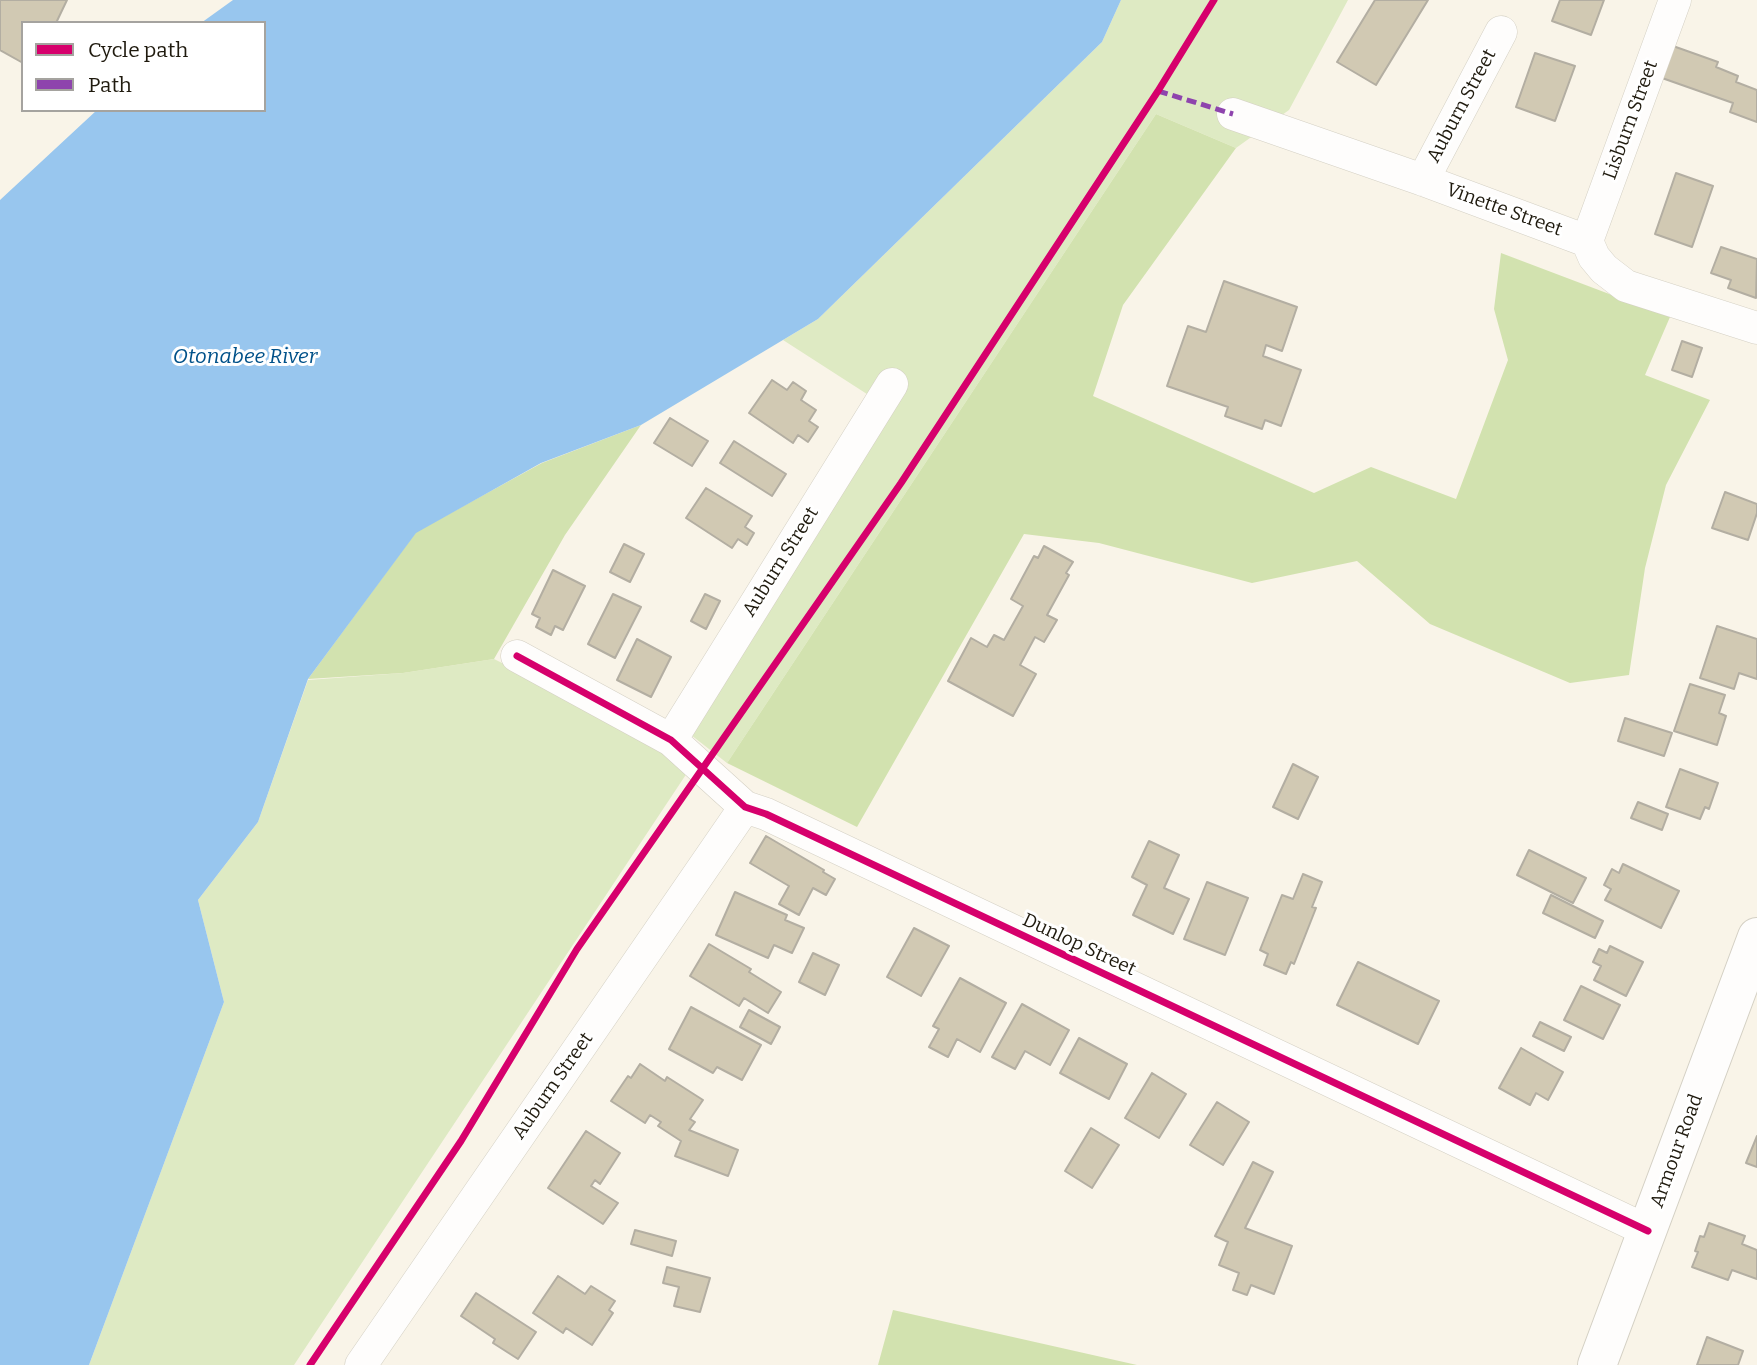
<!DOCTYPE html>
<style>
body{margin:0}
#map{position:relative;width:1757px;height:1365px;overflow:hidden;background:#f9f4e8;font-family:Bitter,serif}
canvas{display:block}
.legend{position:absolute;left:21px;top:21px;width:245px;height:91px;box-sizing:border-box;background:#fff;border:2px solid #a5a39f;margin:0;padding:9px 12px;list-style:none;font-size:21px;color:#1f1a0e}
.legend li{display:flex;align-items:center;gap:14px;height:35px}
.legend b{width:35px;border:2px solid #a5a39f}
</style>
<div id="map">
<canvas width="1757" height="1365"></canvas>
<ul class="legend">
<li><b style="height:9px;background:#d6006c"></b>Cycle path</li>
<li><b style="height:9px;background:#8e44ad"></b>Path</li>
</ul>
</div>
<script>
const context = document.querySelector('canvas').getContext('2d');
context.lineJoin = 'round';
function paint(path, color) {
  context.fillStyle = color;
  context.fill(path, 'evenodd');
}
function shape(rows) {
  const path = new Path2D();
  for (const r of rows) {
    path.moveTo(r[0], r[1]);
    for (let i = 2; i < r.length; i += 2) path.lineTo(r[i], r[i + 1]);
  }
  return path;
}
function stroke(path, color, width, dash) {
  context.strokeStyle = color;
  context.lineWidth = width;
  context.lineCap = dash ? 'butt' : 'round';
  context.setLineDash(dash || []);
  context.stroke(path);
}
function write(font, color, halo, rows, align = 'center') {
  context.font = font + ' Bitter,serif';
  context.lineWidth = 6;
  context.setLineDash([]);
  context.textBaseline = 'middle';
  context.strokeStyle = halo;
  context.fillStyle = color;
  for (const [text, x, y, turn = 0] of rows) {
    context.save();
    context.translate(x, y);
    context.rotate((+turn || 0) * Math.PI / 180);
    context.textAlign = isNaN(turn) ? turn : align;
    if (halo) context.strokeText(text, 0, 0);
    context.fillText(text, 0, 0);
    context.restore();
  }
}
const green = shape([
 [1121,0,1348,0,1289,110,1236,148,1156,114,727,763,691,735,870,396,783,340,818,319,1102,42],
 [494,659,660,742,689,770,294,1365,89,1365,224,1002,198,900,258,822,308,680,403,673]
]);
const forest = shape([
 [1156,114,1236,148,1123,305,1093,396,1314,493,1371,467,1456,499,1508,360,1494,309,1501,253,1670,317,1645,375,1710,400,1666,485,1645,568,1629,675,1570,683,1430,624,1357,561,1252,583,1099,543,1024,534,857,827,727,763],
 [641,425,565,535,494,659,403,673,308,679,416,532,542,463],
 [893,1310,1137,1365,878,1365]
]);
const water = shape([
 [233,0,1121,0,1102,42,818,319,641,425,541,463,416,533,308,679,258,822,198,900,224,1002,89,1365,0,1365,0,200,97,110,264,110,264,23,201,23]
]);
const building = shape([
 [0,0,67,0,56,23,23,23,23,63,0,50,0,0],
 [1375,0,1428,0,1376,85,1337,62,1375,0],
 [1560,0,1604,0,1591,35,1552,21,1560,0],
 [1673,46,1718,62,1716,67,1738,76,1736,82,1757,90,1757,122,1730,112,1733,103,1662,78,1673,46],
 [1535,53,1575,66,1555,121,1516,107,1535,53],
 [1676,173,1713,186,1692,247,1655,234,1676,173],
 [1721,247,1757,259,1756,298,1728,288,1731,280,1711,273,1721,247],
 [1224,281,1297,307,1282,351,1266,345,1263,356,1301,370,1281,426,1265,420,1262,429,1225,416,1228,407,1167,386,1188,326,1206,332,1224,281],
 [1682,341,1702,348,1692,377,1672,370,1682,341],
 [772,380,787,390,793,382,806,391,801,400,816,410,809,421,818,427,808,442,798,435,793,443,749,413,772,380],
 [670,418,708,441,692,466,654,443,670,418],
 [734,441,786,474,772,496,720,463,734,441],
 [706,488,752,516,745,527,754,533,747,545,738,539,732,548,686,518,706,488],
 [1725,492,1757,504,1757,513,1748,540,1712,528,1725,492],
 [624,544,644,554,630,582,610,572,624,544],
 [1044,546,1073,562,1066,573,1069,575,1047,615,1057,620,1044,642,1035,637,1020,665,1036,674,1013,716,948,681,971,638,987,647,994,635,1004,640,1023,606,1011,599,1034,556,1038,558,1044,546],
 [553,570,585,586,563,630,555,626,551,635,536,627,540,618,532,614,553,570],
 [613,594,641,607,615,658,588,644,613,594],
 [705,594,720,601,706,629,691,621,705,594],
 [1717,626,1757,639,1757,679,1739,673,1734,689,1700,678,1717,626],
 [637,639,671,657,651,697,617,680,637,639],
 [1690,684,1725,695,1719,713,1726,716,1717,745,1674,731,1690,684],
 [1625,718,1672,733,1664,756,1618,741,1625,718],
 [1293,764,1318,777,1298,819,1273,807,1293,764],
 [1680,769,1718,783,1709,809,1705,807,1700,819,1666,807,1680,769],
 [1638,802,1668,814,1662,830,1631,818,1638,802],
 [766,836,824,870,823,872,835,879,826,895,813,888,799,915,779,904,789,886,750,863,766,836],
 [1149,841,1179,855,1164,888,1189,899,1173,934,1133,915,1147,885,1132,877,1149,841],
 [1529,850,1586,878,1573,903,1517,875,1529,850],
 [1623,864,1679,891,1661,928,1605,900,1611,889,1604,885,1612,869,1619,873,1623,864],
 [1303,874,1322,882,1312,907,1316,908,1294,964,1291,962,1286,974,1264,965,1268,954,1260,950,1282,895,1293,899,1303,874],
 [1207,882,1248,898,1225,955,1184,939,1207,882],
 [735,892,787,915,785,920,804,928,792,953,774,945,768,958,716,935,735,892],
 [1551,895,1603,921,1595,938,1543,913,1551,895],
 [914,928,949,946,921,996,887,977,914,928],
 [709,944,751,969,749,972,781,992,768,1013,744,998,739,1006,690,976,709,944],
 [1610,946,1643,962,1626,996,1594,980,1601,966,1593,962,1599,949,1607,953,1610,946],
 [813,953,839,965,825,995,799,982,813,953],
 [1358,962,1439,1001,1418,1044,1337,1005,1358,962],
 [960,978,1006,1003,980,1052,957,1039,948,1057,929,1047,939,1029,933,1026,960,978],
 [1581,986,1620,1005,1603,1039,1564,1020,1581,986],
 [1022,1004,1069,1030,1050,1065,1025,1051,1015,1069,992,1057,1022,1004],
 [691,1007,761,1045,742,1080,717,1067,713,1073,669,1049,691,1007],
 [749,1010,780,1027,771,1044,740,1027,749,1010],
 [1540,1022,1571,1037,1564,1051,1533,1036,1540,1022],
 [1079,1038,1127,1064,1109,1099,1060,1073,1079,1038],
 [1521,1048,1563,1072,1548,1100,1536,1093,1530,1105,1499,1088,1521,1048],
 [640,1064,665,1081,667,1077,703,1100,690,1119,695,1122,689,1130,738,1150,728,1176,675,1156,681,1141,658,1126,661,1122,650,1115,645,1123,611,1101,628,1076,631,1078,640,1064],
 [1152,1073,1186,1094,1159,1138,1125,1118,1152,1073],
 [1217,1102,1249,1122,1223,1165,1190,1145,1217,1102],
 [1091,1128,1119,1145,1092,1188,1065,1171,1091,1128],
 [586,1131,620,1153,600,1184,595,1180,591,1186,618,1203,603,1224,548,1188,586,1131],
 [1757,1136,1757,1167,1746,1163,1757,1136],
 [1253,1162,1273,1172,1245,1228,1292,1246,1274,1294,1251,1285,1247,1295,1233,1290,1239,1273,1219,1265,1228,1242,1215,1236,1253,1162],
 [1709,1223,1745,1236,1742,1244,1757,1250,1757,1279,1732,1270,1728,1280,1692,1267,1698,1252,1695,1251,1700,1236,1704,1237,1709,1223],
 [635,1230,676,1241,672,1256,631,1244,635,1230],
 [667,1267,710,1278,700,1312,674,1306,679,1287,663,1283,667,1267],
 [558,1276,585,1294,591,1286,615,1301,609,1310,613,1313,592,1345,566,1328,563,1333,533,1313,558,1276],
 [476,1293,536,1332,518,1359,493,1343,495,1339,461,1316,476,1293],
 [1707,1337,1743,1351,1738,1365,1697,1365,1707,1337]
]);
const minor = shape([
 [1233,114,1423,180,1587,241,1594,257,1604,269,1626,286,1757,328],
 [1423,180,1501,32],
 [1587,241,1675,0],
 [517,656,671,740,745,807,766,814,1648,1231],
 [671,740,892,384],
 [361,1365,745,807]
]);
const major = shape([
 [1597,1365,1757,937]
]);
const quiet = shape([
 [1158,91,1233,114]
]);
const cycleway = shape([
 [517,656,671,740,745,807,766,814,1648,1231],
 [310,1365,461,1141,577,949,901,483,1158,91,1214,0]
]);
const streetNames = [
 ["Auburn Street",1462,106,-62],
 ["Lisburn Street",1631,120,-70],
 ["Vinette Street",1504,210,20],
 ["Auburn Street",781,562,-58],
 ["Dunlop Street",1079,945,25],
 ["Auburn Street",553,1086,-55],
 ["Armour Road",1677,1151,-70]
];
const waterNames = [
 ["Otonabee River",245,357]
];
paint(green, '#deeac3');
paint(forest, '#d2e2af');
paint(water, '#98c6ee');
paint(building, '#d1c9b3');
stroke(building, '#b3aea2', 2);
stroke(minor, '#d4d0c4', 33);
stroke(major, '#d4d0c4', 40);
stroke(minor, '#fefdfc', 32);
stroke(major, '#fefdfc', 38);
stroke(quiet, '#8e44ad', 5, [10, 5]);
stroke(cycleway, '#d6006c', 7);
write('19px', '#1f1a0e', '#fff', streetNames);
write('italic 21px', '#005189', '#fff', waterNames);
</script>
